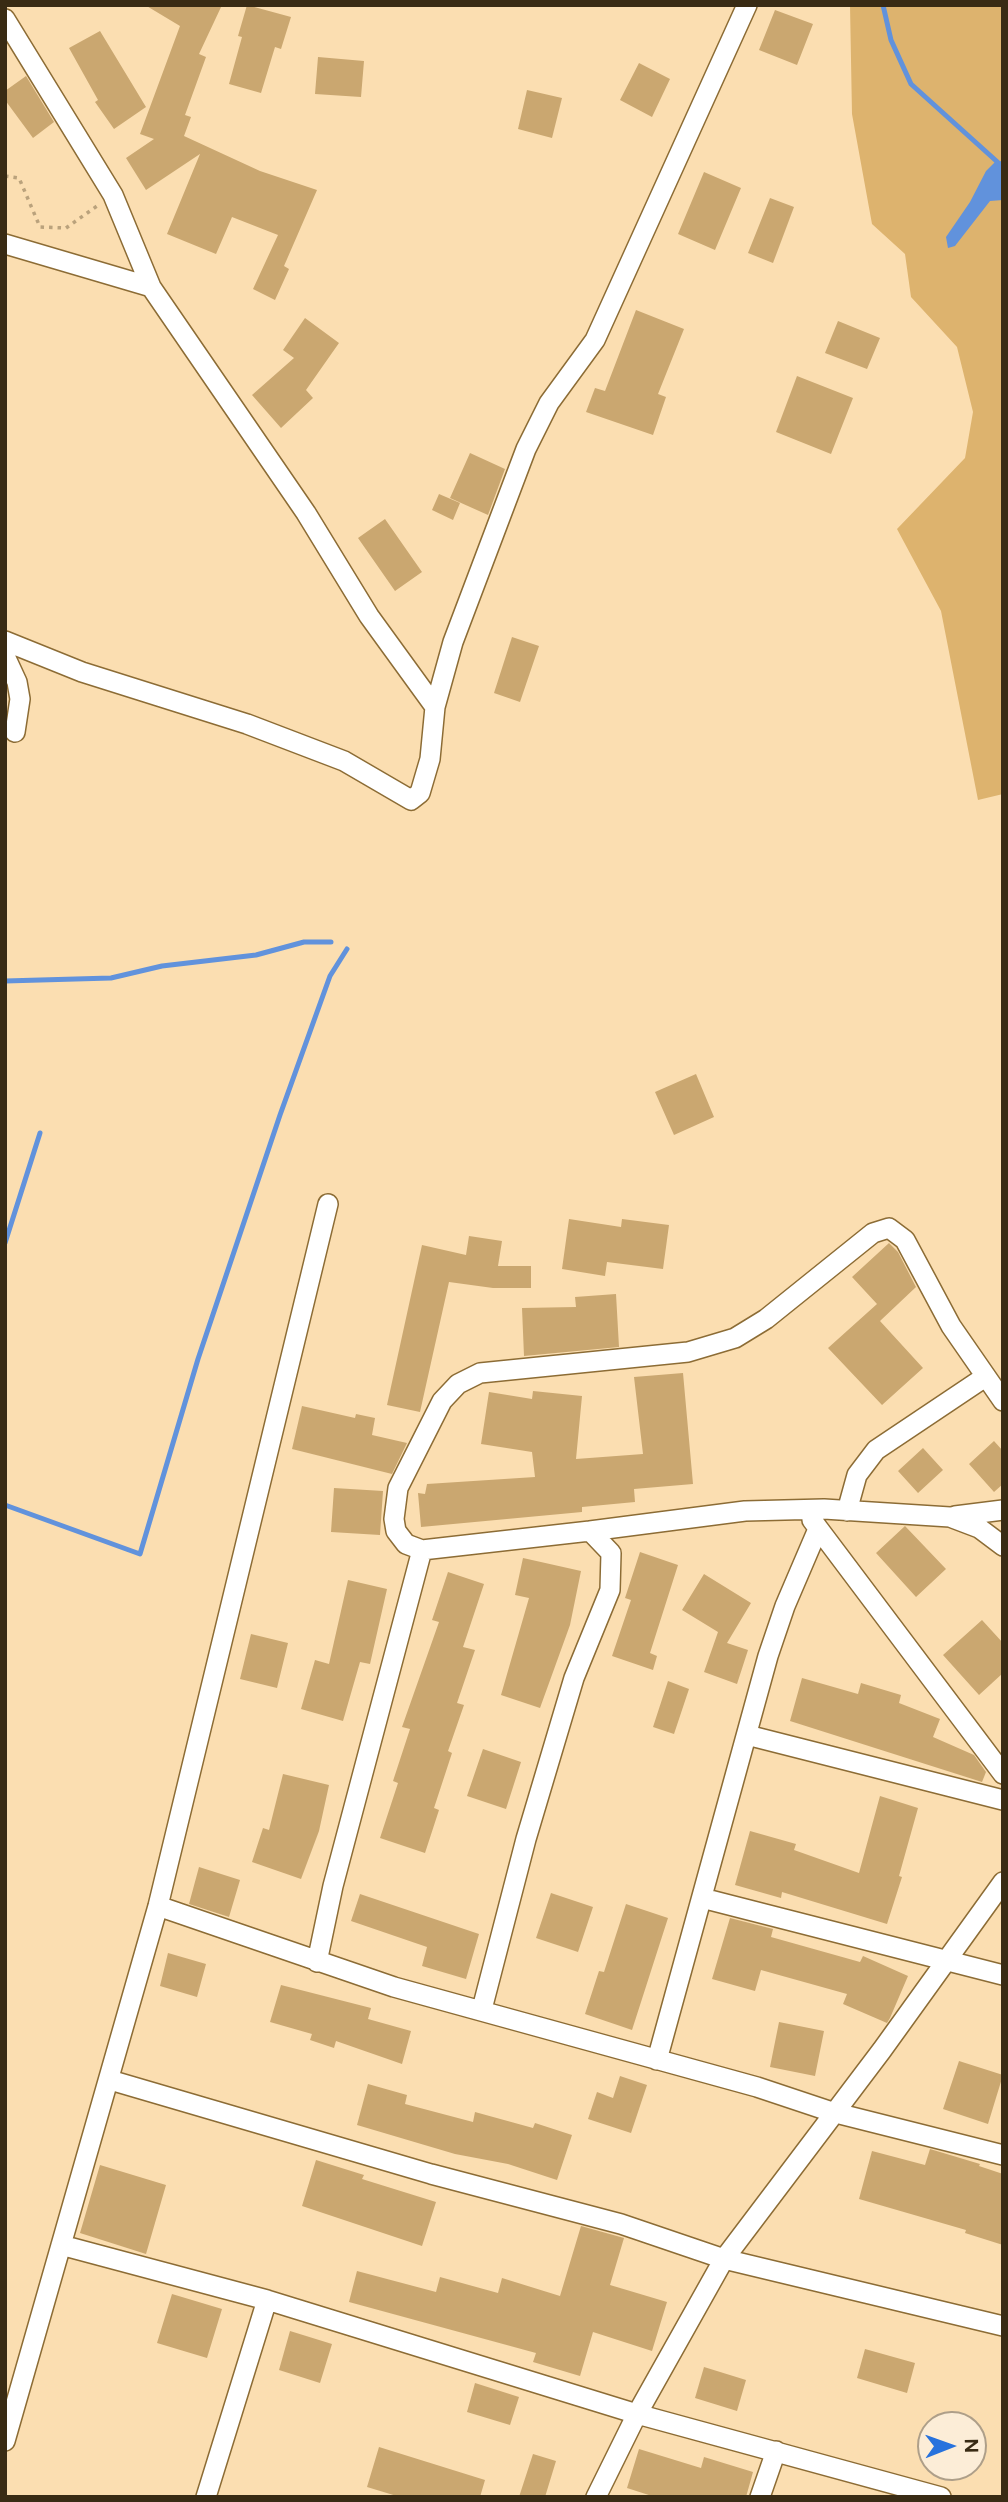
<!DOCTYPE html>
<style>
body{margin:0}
#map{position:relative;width:1008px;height:2502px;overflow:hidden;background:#fbdeb1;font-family:Figtree,sans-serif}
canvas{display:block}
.frame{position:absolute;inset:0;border:7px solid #392b14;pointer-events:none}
.north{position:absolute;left:917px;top:2411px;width:70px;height:70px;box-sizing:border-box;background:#fcedd7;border:2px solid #ae9f89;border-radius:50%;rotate:89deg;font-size:19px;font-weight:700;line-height:28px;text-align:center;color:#392b14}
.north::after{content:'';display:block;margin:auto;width:24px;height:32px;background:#2772dd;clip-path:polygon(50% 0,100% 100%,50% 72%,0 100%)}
</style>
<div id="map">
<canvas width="1008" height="2502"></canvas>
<div class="frame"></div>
<div class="north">N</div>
</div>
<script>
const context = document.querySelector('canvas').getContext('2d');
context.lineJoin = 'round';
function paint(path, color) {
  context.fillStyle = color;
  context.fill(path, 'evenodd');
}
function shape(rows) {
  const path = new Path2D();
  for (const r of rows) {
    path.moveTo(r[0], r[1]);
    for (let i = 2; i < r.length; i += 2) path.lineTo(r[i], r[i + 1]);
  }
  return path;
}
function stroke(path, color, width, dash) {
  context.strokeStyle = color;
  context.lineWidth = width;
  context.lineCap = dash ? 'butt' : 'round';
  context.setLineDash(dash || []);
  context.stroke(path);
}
const green = shape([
 [850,5,1003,5,1003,794,978,800,941,611,897,529,965,458,973,412,957,347,911,297,905,254,872,224,852,114]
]);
const water = shape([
 [1003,161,1003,200,990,201,955,246,948,248,946,237,970,202,986,171,995,162]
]);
const stream = shape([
 [883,5,891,40,911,84,1003,167],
 [5,981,111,978,162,966,256,955,304,942,331,942],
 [5,1243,40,1133],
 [5,1505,140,1554,198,1359,280,1115,330,976,347,949]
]);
const building = shape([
 [145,5,222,5,199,54,206,57,185,115,191,117,184,136,260,171,317,190,284,266,289,269,275,300,253,289,278,235,232,217,216,254,167,234,200,154,146,190,126,158,154,139,140,134,180,26],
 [247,5,291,17,281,49,275,47,261,93,229,84,242,37,238,36],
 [775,10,813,24,797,65,759,50],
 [100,31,146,107,114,129,95,102,98,100,69,48],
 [318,57,364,61,361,97,315,94],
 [639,63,670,79,652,117,620,100],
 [26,76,54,122,33,138,5,100,5,91],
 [527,90,562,98,552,138,518,129],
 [704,172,741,188,715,250,678,234],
 [770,198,794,207,773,263,748,253],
 [636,310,684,329,658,394,666,397,653,435,586,412,595,388,605,391],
 [305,318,339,343,306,390,313,398,281,428,252,395,294,358,283,350],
 [838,321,880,338,867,369,825,353],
 [797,376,853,398,831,454,776,432],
 [470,453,505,469,488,515,450,498],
 [439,494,460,503,453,520,432,510],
 [385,519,422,572,395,591,358,538],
 [512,637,539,646,520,702,494,693],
 [696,1074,714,1117,674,1135,655,1092],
 [569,1219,621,1227,622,1219,669,1225,663,1269,607,1262,605,1276,562,1269],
 [469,1236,502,1241,498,1266,531,1266,531,1288,493,1288,449,1282,420,1412,387,1405,422,1245,466,1255],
 [889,1243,898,1252,916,1287,880,1321,923,1368,882,1405,828,1348,877,1304,852,1277],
 [616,1294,619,1347,524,1356,522,1308,576,1307,575,1297],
 [683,1373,693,1484,634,1489,635,1502,582,1507,582,1512,421,1527,418,1493,425,1494,427,1484,535,1477,532,1452,481,1444,489,1392,532,1399,533,1391,582,1396,576,1459,643,1454,634,1377],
 [302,1406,355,1418,356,1414,375,1418,372,1435,407,1443,392,1474,292,1449],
 [994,1441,1003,1451,1003,1484,994,1492,969,1464],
 [923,1448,943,1470,918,1493,898,1471],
 [334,1488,383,1491,380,1535,331,1532],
 [905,1526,946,1569,916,1597,876,1553],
 [640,1552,678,1565,650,1653,657,1656,653,1670,612,1656,631,1600,625,1598],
 [523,1558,581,1571,570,1625,540,1708,501,1695,529,1598,515,1595],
 [448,1572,484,1584,463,1647,475,1650,457,1703,464,1705,448,1751,452,1753,434,1808,439,1810,425,1853,380,1838,398,1783,393,1781,410,1729,402,1727,439,1622,432,1620],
 [704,1574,751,1603,727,1643,748,1650,737,1684,704,1672,718,1632,682,1610],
 [348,1580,387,1589,370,1664,360,1662,343,1721,301,1709,315,1660,329,1664],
 [982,1620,1003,1643,1003,1673,979,1695,943,1655],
 [251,1634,288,1643,277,1688,240,1679],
 [802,1678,858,1694,861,1683,901,1695,899,1703,940,1719,933,1737,974,1755,986,1772,982,1782,790,1721],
 [668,1681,689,1689,674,1734,653,1727],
 [483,1749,521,1762,506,1809,467,1796],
 [283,1774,329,1785,319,1831,301,1879,252,1862,263,1828,269,1830],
 [880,1796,918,1808,899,1876,902,1877,887,1924,782,1892,781,1898,735,1885,750,1831,796,1844,794,1850,859,1873],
 [199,1867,240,1880,229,1917,189,1904],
 [551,1893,593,1907,578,1952,536,1938],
 [360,1894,479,1934,466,1979,422,1966,427,1947,351,1921],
 [626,1904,668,1918,632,2030,585,2014,599,1971,604,1972],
 [730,1918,773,1929,771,1937,860,1962,863,1956,908,1976,890,2018,887,2023,843,2004,847,1994,761,1970,755,1991,712,1979],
 [168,1953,206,1964,197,1997,160,1986],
 [281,1985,371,2008,368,2019,411,2031,402,2064,336,2041,334,2048,310,2040,312,2034,270,2022],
 [779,2022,824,2031,815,2076,770,2067],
 [959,2061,1003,2075,988,2124,943,2109],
 [620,2076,647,2085,631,2133,588,2119,597,2092,613,2098],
 [368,2084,407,2095,405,2104,473,2122,475,2112,533,2128,535,2123,572,2135,557,2180,508,2164,455,2154,357,2125],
 [930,2149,980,2164,979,2166,1003,2174,1003,2245,965,2233,966,2230,859,2199,872,2151,925,2165],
 [316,2160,364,2175,362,2179,436,2202,422,2246,302,2206],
 [100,2165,166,2185,146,2254,80,2233],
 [581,2226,624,2238,610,2285,667,2302,652,2351,593,2332,580,2376,533,2362,536,2353,349,2302,357,2271,436,2292,440,2277,498,2293,502,2278,560,2296],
 [172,2294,222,2309,207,2358,157,2343],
 [290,2331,332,2344,320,2383,279,2370],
 [865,2349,915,2363,907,2393,857,2378],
 [704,2367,746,2380,737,2411,695,2398],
 [475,2383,519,2397,510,2425,467,2412],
 [379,2447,485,2480,480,2497,400,2497,367,2487],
 [639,2449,701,2468,704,2457,753,2472,746,2497,655,2497,627,2488],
 [533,2454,556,2461,545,2497,519,2497]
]);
const path = shape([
 [5,176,19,178,40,227,66,228,97,206]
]);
const minor = shape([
 [5,19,113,195,151,287,306,513,369,616,435,707,430,759,420,793,411,800,344,761,247,724,82,672,5,641],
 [5,244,151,287],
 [5,656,17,682,20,699,15,732],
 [435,707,453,642,526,449,549,403,595,340,747,5],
 [847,1511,857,1475,876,1450,985,1377],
 [955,1516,1003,1510],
 [812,1520,1003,1774],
 [590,1531,745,1511,824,1509,950,1517,979,1528,1003,1546],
 [747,1735,1003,1800],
 [702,1898,1003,1975],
 [158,1906,394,1987,757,2087,832,2112,1003,2155],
 [317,1962,333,1886,422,1550],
 [482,2009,526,1839,574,1678,610,1590,611,1553,590,1531,422,1550,406,1544,396,1531,394,1519,398,1488,442,1401,458,1384,480,1373,688,1352,735,1338,766,1319,873,1233,889,1228,905,1240,951,1326,1003,1401],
 [657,2060,768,1656,785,1606,818,1529],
 [110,2080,431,2174,621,2224,724,2259,1003,2326],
 [61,2245,267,2300,206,2497],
 [267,2300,637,2414,941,2497],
 [5,2441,158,1906,328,1204],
 [596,2497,637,2414,724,2259,882,2050,1003,1882],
 [760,2497,776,2451]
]);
paint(green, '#ddb36e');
paint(water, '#6192dc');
stroke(stream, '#6192dc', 5);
paint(building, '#caa770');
stroke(minor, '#8c6c35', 22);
stroke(path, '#baa27c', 3.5, [3.5, 5]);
stroke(minor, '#fff', 19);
</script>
